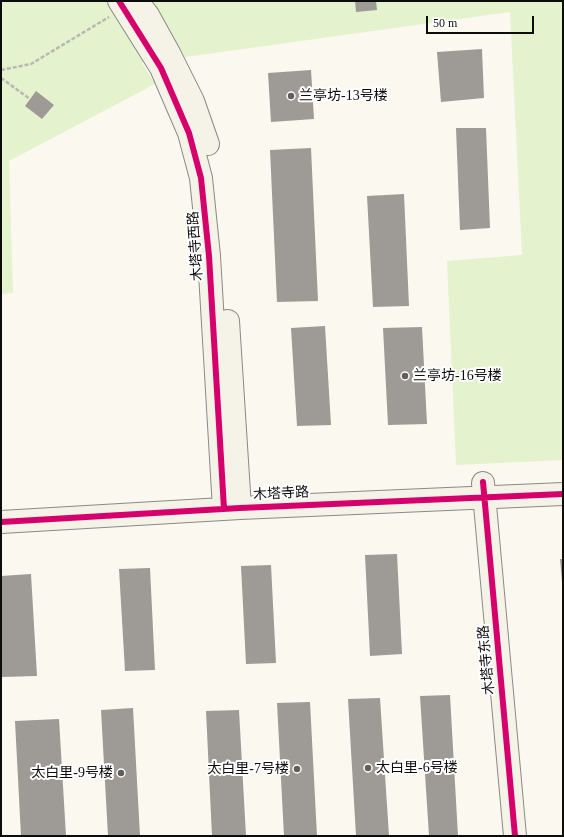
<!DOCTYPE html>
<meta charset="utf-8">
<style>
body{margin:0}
#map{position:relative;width:564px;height:837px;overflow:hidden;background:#fbf8f0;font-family:"Times New Roman",serif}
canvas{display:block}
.frame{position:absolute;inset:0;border:2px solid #0c0c0c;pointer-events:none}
.scale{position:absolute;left:426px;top:16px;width:108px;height:18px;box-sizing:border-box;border:2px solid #0c0c0c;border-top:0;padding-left:5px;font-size:12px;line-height:14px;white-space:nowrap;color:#0c0c0c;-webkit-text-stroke:3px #fff;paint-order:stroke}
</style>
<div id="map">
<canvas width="564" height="837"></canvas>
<div class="frame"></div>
<div class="scale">50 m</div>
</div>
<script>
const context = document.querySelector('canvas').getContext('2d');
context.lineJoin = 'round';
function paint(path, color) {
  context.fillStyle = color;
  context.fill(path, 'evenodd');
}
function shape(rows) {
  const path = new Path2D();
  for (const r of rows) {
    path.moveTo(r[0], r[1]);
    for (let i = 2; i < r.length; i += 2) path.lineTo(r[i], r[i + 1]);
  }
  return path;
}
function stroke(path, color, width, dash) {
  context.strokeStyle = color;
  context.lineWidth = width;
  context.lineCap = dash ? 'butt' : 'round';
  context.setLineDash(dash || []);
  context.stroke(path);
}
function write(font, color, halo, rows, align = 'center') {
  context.font = font + ' "Times New Roman","Noto Sans SC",serif';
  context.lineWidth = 4;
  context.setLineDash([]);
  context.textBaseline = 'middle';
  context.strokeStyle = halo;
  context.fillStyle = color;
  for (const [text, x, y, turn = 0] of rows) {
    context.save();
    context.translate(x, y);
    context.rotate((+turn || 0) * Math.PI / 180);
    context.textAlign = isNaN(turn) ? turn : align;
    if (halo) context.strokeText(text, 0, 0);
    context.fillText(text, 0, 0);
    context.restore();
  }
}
const green = shape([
 [1,1,563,1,563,460,456,465,447,261,522,255,510,12,142,63,155,84,9,161,13,293,1,294]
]);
const building = shape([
 [355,1,376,1,377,10,356,12],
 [482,49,484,98,441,102,437,52],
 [311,70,314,119,271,122,268,73],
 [36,91,54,105,42,119,25,106],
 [456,128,486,128,490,228,460,230],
 [311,148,318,301,277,302,270,150],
 [404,194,409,306,373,307,367,196],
 [325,326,331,425,297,426,291,328],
 [422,327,427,424,388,425,383,328],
 [397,554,402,654,370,656,365,555],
 [560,559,563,559,563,582,562,582],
 [271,565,276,663,246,664,241,566],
 [150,568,155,670,125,671,119,569],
 [31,574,37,676,2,677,1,576],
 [450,695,458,836,429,836,420,696],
 [380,698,389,836,356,836,348,699],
 [310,702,317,836,284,836,277,703],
 [133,708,140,836,108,836,101,710],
 [239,710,246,836,212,836,206,711],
 [59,719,66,836,21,836,15,721]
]);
const path = shape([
 [1,70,31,64,109,17],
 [1,78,30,99]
]);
const secondary = shape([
 [119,1,161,68,189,133,201,178,209,256,224,509],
 [137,1,148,15,169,53,193,101,208,144],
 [228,321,240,508],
 [483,483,515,836],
 [1,522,240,508,563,494]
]);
const cycleway = shape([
 [119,1,161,68,189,133,201,178,209,256,224,509],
 [483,482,515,836],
 [1,522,240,508,563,494]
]);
const markers = [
 [291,96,4,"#605f5c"],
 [405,376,4,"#605f5c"],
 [368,768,4,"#605f5c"],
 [297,769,4,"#605f5c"],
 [121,773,4,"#605f5c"]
];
const poiNames = [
 ["兰亭坊-13号楼",299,96],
 ["兰亭坊-16号楼",413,376],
 ["太白里-6号楼",376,768],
 ["太白里-7号楼",289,769,"right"],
 ["太白里-9号楼",113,773,"right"]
];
const streetNames = [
 ["木塔寺西路",196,246,-94],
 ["木塔寺路",281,494,-3],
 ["木塔寺东路",487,660,-95]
];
paint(green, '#e4f2cd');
paint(building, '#9e9a96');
stroke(secondary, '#8a8985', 24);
stroke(path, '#b7b7b5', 2.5, [4, 2]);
stroke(secondary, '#f5f3e8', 22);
stroke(cycleway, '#d6006c', 6);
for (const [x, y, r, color] of markers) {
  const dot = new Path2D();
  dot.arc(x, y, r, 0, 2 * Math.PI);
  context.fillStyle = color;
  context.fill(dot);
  stroke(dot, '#fff', 1.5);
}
write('14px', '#0c0c0c', '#fff', poiNames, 'left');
write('14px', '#0c0c0c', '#fff', streetNames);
</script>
